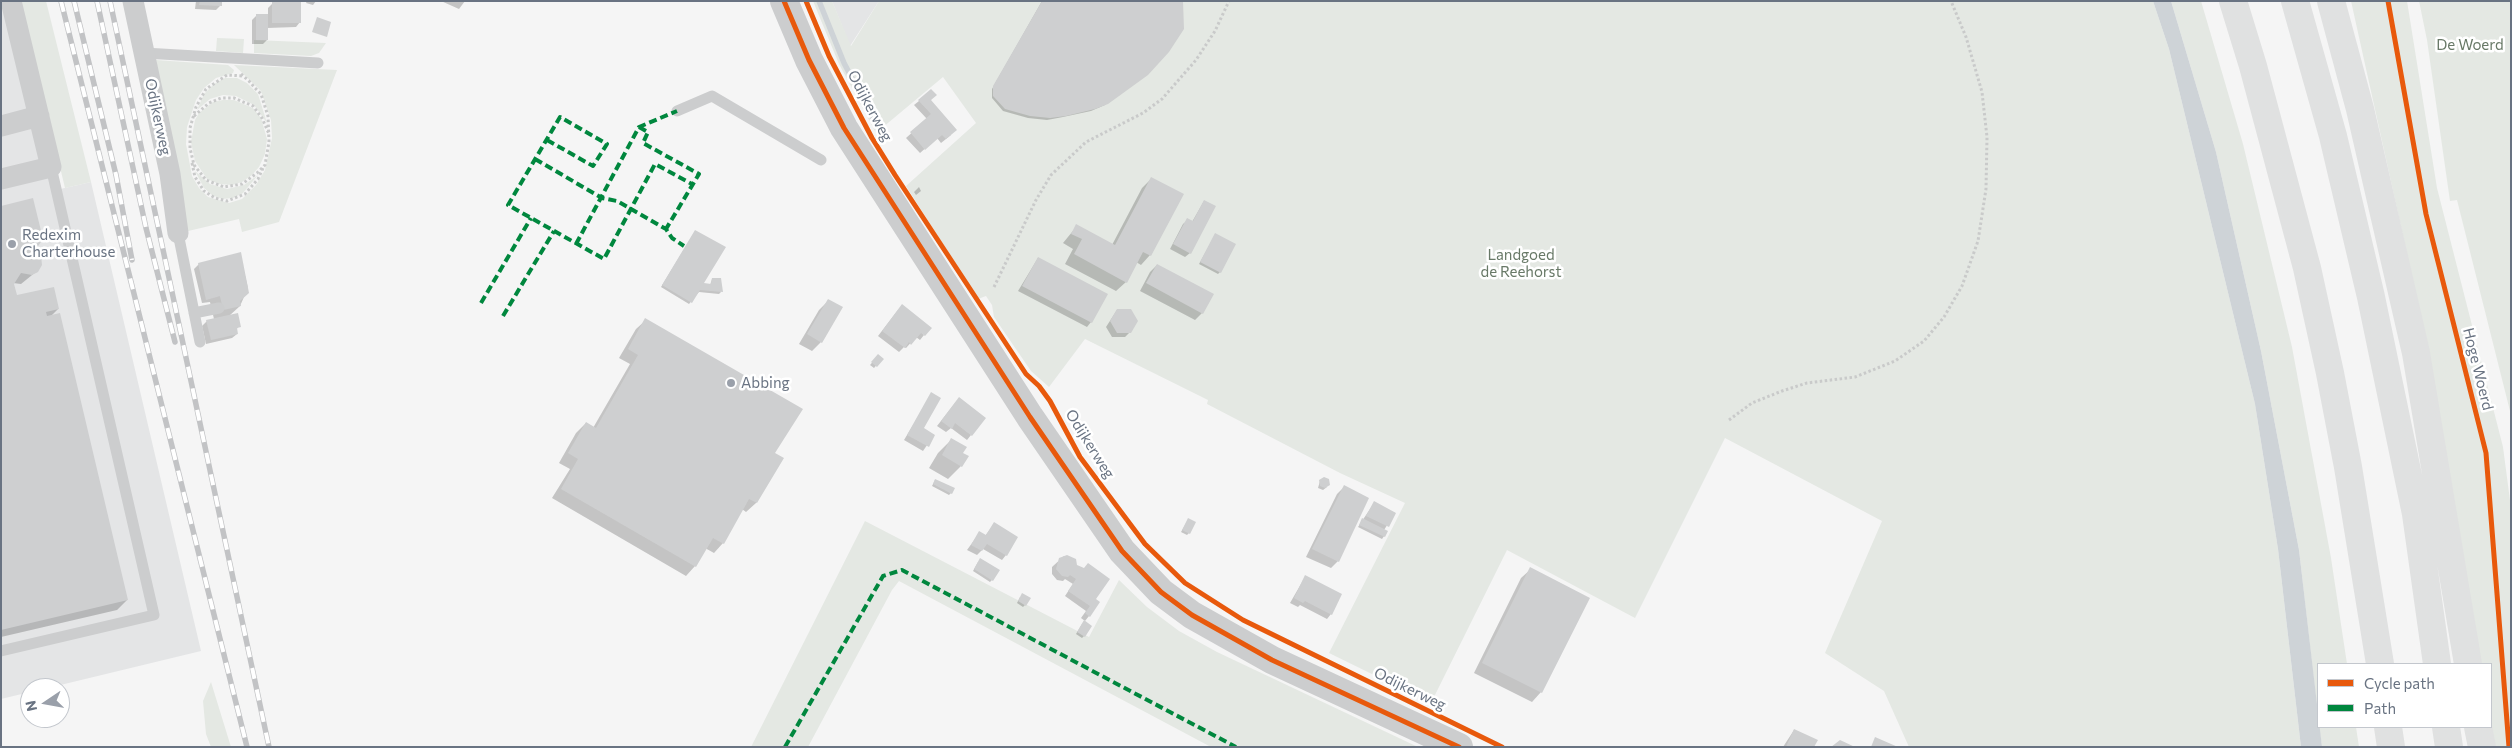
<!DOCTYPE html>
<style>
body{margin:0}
#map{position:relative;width:2512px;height:748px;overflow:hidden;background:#f5f5f5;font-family:Commissioner,sans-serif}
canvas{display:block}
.frame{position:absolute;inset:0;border:2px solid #697382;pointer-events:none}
.legend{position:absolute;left:2317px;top:663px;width:175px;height:65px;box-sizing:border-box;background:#fff;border:1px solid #c3c7cd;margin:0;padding:6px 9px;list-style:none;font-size:15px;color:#697382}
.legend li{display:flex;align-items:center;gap:10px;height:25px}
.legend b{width:25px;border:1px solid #c3c7cd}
.north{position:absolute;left:20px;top:678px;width:50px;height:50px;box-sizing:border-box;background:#fff;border:1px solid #c3c7cd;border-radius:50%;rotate:258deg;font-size:14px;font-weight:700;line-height:20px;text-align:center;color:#697382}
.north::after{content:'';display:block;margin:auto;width:18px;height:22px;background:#9aa0aa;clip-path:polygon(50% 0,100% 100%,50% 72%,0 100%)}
</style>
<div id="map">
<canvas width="2512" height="748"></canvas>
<div class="frame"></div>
<ul class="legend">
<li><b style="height:6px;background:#e8590c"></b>Cycle path</li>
<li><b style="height:6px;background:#00873e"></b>Path</li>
</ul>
<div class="north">N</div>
</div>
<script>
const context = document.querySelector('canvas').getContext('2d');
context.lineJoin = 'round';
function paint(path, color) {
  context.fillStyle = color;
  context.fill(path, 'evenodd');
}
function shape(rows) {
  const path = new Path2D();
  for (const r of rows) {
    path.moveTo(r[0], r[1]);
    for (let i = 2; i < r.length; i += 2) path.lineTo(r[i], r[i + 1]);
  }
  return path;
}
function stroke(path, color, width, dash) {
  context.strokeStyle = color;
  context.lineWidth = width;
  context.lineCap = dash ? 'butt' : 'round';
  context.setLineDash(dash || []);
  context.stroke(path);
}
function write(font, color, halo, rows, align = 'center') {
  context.font = font + ' Commissioner,sans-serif';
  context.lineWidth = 5;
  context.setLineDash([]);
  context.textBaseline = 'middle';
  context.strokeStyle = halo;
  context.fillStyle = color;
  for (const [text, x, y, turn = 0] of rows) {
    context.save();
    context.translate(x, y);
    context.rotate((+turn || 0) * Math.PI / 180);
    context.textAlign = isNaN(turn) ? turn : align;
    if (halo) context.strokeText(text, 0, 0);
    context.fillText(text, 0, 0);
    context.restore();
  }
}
const built = shape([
 [1,1,56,190,91,182,201,651,48,688,30,688,30,692,1,699],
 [832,1,879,1,850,46]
]);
const green = shape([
 [20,1,46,1,91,182,65,188],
 [813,1,832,1,851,46,879,1,2153,1,2169,49,2255,404,2278,549,2301,747,1909,747,1884,691,1825,653,1882,521,1725,438,1635,618,1507,550,1431,703,1329,653,1405,503,1340,473,1207,404,1208,400,1085,339,1049,387,1031,371,994,317,992,305,986,296,978,299,906,186,976,123,943,77,876,133,839,64],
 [2171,1,2201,1,2243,144,2292,347,2331,558,2347,664,2318,664,2318,716,2299,550,2261,351,2216,152],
 [2351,1,2407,1,2437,188,2503,447,2511,508,2511,747,2492,747,2491,664,2480,664,2411,272],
 [2419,1,2511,1,2511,415,2457,200,2450,201,2427,40],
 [217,38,244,39,243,53,216,51],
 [254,40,326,43,319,53,311,56,254,53],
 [156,60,228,65,234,70,233,73,216,78,204,88,196,100,187,127,186,144,192,176,199,188,208,197,229,203,242,199,256,185,265,170,272,138,271,120,261,91,234,65,337,70,279,222,242,232,239,219,184,232],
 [225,78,237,78,247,83,258,94,267,123,254,105,236,96,223,95,210,99,197,110,204,94,214,84],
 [223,100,234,100,253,108,261,118,267,139,265,154,259,167,252,175,242,182,232,185,219,184,207,179,195,161,191,142,195,120,199,113,213,102],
 [195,171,210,184,227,189,244,185,258,175,243,193,233,198,222,199,212,195,204,188],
 [865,521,1089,637,1119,580,1147,607,1179,631,1217,652,1418,747,1211,747,899,581,892,590,808,747,751,747],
 [211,682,231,747,211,747,206,734,203,701],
 [2319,727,2356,727,2359,747,2322,747]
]);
const water = shape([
 [2153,1,2171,1,2216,152,2261,351,2299,550,2322,747,2301,747,2278,549,2255,404,2169,49]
]);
const shadow = shape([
 [196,1,221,1,220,6,216,10,195,9],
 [307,1,316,1,313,5,306,3],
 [441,1,465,1,459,9],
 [1042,1,1182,1,1183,29,1105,105,1091,111,1063,117,1047,120,1028,118,1003,111,992,98,992,89],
 [272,4,300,22,296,27,267,28,267,40,263,44,252,44,252,20,256,16,268,16,268,8],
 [919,101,930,101,951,135,941,143,937,138,920,153,906,138,927,119,914,105],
 [1152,178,1150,255,1141,265,1136,262,1126,282,1116,291,1065,264,1073,249,1063,243,1077,226,1112,245,1142,188],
 [919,187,921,191,916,195,914,192],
 [1204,201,1190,253,1185,257,1170,249,1183,224,1188,220,1192,222],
 [1,207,34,249,37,271,21,284,13,283,16,297,58,309,51,316,127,600,117,610,1,637],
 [694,233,702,285,710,285,712,279,721,292,719,294,699,292,689,304,661,287],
 [1214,237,1220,272,1218,274,1199,264],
 [240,254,248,288,240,306,229,316,239,326,236,330,237,334,232,338,206,344,202,326,207,321,214,319,210,302,202,303,194,269,199,264],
 [1038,258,1091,322,1087,327,1018,291],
 [1157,265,1202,313,1195,320,1140,291,1150,272],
 [829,300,821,342,812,351,799,344,819,310],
 [898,310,924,335,920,340,916,337,906,348,904,347,899,352,878,336],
 [1117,310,1130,332,1125,337,1112,337,1106,327],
 [646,320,774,453,782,458,756,503,746,512,742,509,723,543,714,553,705,548,695,566,686,576,552,498,570,469,559,463,576,433,586,423,593,428,630,364,619,358,636,329],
 [878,356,882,359,874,368,870,365],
 [932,394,922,428,934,435,923,451,904,440],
 [955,403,971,435,967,440,951,428,946,432,937,426],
 [952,439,961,453,961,466,948,479,929,468,938,453],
 [935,480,951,493,949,495,932,486],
 [1320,481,1327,487,1323,490,1318,488],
 [1344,487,1338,561,1331,568,1306,557,1337,494],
 [1374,503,1395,513,1384,530,1387,532,1382,539,1358,527],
 [1188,520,1189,533,1187,535,1181,532],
 [994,524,1006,555,1002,560,983,549,977,555,967,550,980,532,985,536],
 [1064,556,1076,566,1094,599,1089,616,1085,621,1081,618,1086,611,1065,596,1073,584,1065,579,1063,581,1057,580,1052,574,1052,567],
 [978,562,992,580,990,582,973,571],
 [1531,569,1541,692,1532,702,1474,673,1521,578],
 [1305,577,1331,614,1327,619,1300,605,1298,607,1290,603],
 [1020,597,1025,605,1023,607,1017,603],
 [1082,624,1084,636,1082,638,1076,634],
 [1794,730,1813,747,1783,747]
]);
const stream = shape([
 [819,1,844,63,876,124]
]);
const building = shape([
 [200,1,222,1,222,6,199,5],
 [301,1,301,23,272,23,272,2],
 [1042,1,1183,1,1184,29,1169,52,1148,75,1108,104,1095,109,1066,116,1050,118,1030,116,1005,109,993,96,993,86],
 [256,14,268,14,268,40,256,40],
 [317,17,331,22,327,37,312,32],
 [931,89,937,95,931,100,957,130,946,139,942,135,925,150,910,132,931,114,918,100],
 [1151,177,1184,194,1151,256,1143,252,1127,283,1074,254,1082,239,1071,234,1076,224,1115,245],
 [33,198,43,239,36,249,41,255,42,265,38,272,32,275,21,273,14,284,17,295,54,287,59,309,46,312,47,316,60,313,128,600,1,630,1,206],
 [1204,200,1216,206,1191,254,1173,244,1187,218,1193,221],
 [695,230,726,247,704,283,711,284,712,278,721,278,723,292,700,290,692,303,662,285],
 [1215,233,1236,244,1221,273,1200,262],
 [241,252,249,293,240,301,241,306,223,310,220,296,206,300,198,263],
 [1038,257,1108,294,1092,323,1022,286],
 [1157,264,1214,294,1203,314,1146,283],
 [828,299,843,307,822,343,807,334],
 [902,304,932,328,925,336,921,333,911,345,909,342,905,348,882,331],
 [1117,309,1131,309,1138,321,1131,333,1117,333,1110,321],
 [238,313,241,327,237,328,238,334,211,340,206,320],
 [645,318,803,409,775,453,784,458,757,503,749,499,724,544,713,538,696,567,561,489,578,459,568,453,586,422,596,428,638,355,628,349],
 [878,354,884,359,877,367,871,362],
 [931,392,941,398,924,428,935,435,929,447,907,435],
 [959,397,986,418,972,436,955,423,952,429,941,421],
 [951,438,967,447,963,453,969,456,962,467,942,455],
 [1324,477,1329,479,1330,485,1325,488,1320,486,1319,480],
 [935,479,955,488,952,494,933,484],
 [1344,485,1369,498,1339,562,1312,549],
 [1374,501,1396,513,1389,527,1366,516],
 [1188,518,1196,522,1190,534,1182,530],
 [1362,518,1388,531,1385,537,1359,525],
 [994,522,1018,537,1007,556,987,544,982,551,971,545,979,531,986,535],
 [1067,555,1076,559,1077,565,1084,568,1088,563,1110,579,1096,599,1100,602,1090,617,1085,613,1090,606,1068,591,1076,579,1070,575,1068,577,1062,576,1056,569,1059,558],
 [980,558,1000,570,993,581,974,569],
 [1530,567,1590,598,1542,693,1482,663],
 [1305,575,1342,594,1332,615,1305,601,1303,603,1294,598],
 [1022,593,1031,598,1026,606,1018,601],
 [1084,620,1092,626,1085,637,1077,632],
 [1794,729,1818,740,1814,747,1786,747],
 [1875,737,1898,747,1871,747],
 [1840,740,1855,747,1831,747]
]);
const path = shape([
 [241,74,249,81,255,88,261,94,268,116,269,142,265,165,257,173,242,184,224,187,206,180,194,165,190,148,190,128,196,107,206,89,227,75,243,76],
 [194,116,209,103,221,98,234,98,253,106,262,118,269,134],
 [192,163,195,177,204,191,215,198,227,201,245,194,258,179,264,166],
 [994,287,1036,200,1051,175,1086,142,1143,113,1162,99,1196,60,1215,31,1229,1],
 [1729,420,1752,403,1782,391,1807,383,1855,377,1895,361,1924,341,1944,317,1962,286,1978,241,1986,189,1987,137,1982,92,1966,37,1951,1]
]);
const service = shape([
 [144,53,318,63],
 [677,111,712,96,821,160],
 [178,233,200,342],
 [194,313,219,308],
 [1,651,154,615,51,167]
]);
const minor = shape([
 [133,1,170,174,178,233],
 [1,126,39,116],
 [1,179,51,167,11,1]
]);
const tertiary = shape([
 [784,1,809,60,844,128,1030,417,1122,551,1161,592,1192,615,1272,660,1459,747]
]);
const motorway = shape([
 [2233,1,2253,66,2307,268,2330,373,2348,467,2380,664],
 [2295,1,2333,136,2371,297,2416,514,2437,664],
 [2331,1,2360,109,2416,353,2468,664],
 [2388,727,2391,747],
 [2446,727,2449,747],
 [2478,727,2482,747]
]);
const rail = shape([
 [61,1,247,747],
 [74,1,116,175,132,260],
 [97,1,146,228,175,342],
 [110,1,269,747]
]);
const quiet = shape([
 [639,127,648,132,643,143,699,174,666,229],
 [547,140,593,166,607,144,560,117,508,205,604,259,655,164,692,184],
 [535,159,602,198,617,201,666,229,672,238,684,246],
 [576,244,639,127,677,111],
 [481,303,531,218],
 [503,316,554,231],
 [785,747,883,576,902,570,1236,747]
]);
const cycleway = shape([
 [784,1,809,60,844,128,1030,417,1122,551,1161,592,1192,615,1272,660,1459,747],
 [806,1,829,56,872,138,895,175,1026,374,1039,386,1050,401,1080,457,1145,544,1185,583,1243,620,1502,747],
 [2388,1,2426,214,2486,453,2509,747]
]);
const markers = [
 [12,244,5,"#9aa0aa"],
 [731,383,5,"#9aa0aa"]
];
const parkNames = [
 ["De Woerd",2470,45],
 ["Landgoed",1521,255],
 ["de Reehorst",1521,272]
];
const streetNames = [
 ["Odijkerweg",870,106,62],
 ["Odijkerweg",158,117,78],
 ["Hoge Woerd",2478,369,76],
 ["Odijkerweg",1090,444,58],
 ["Odijkerweg",1410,689,26]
];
const poiNames = [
 ["Redexim",22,235],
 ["Charterhouse",22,252],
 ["Abbing",741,383]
];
paint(built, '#e4e5e6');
paint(green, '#e4e8e3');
paint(water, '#ced3d7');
paint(shadow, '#0003');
stroke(stream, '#ced3d7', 5.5);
paint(building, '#cecfd0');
stroke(path, '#c9caca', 3, [2.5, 2.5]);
stroke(service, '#cccdce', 11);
stroke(minor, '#cccdce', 21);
stroke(tertiary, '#cccdce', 28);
stroke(motorway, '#e0e1e1', 28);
stroke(rail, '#c2c3c5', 5.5);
stroke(rail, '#fff', 4, [11]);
stroke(quiet, '#00873e', 4, [8, 4]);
stroke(cycleway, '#e8590c', 5);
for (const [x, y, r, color] of markers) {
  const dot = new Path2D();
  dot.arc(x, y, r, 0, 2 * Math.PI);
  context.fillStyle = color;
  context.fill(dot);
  stroke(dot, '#fff', 2);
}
write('15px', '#687967', '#fff', parkNames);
write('15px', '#697382', '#fff', streetNames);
write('15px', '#697382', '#fff', poiNames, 'left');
</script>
